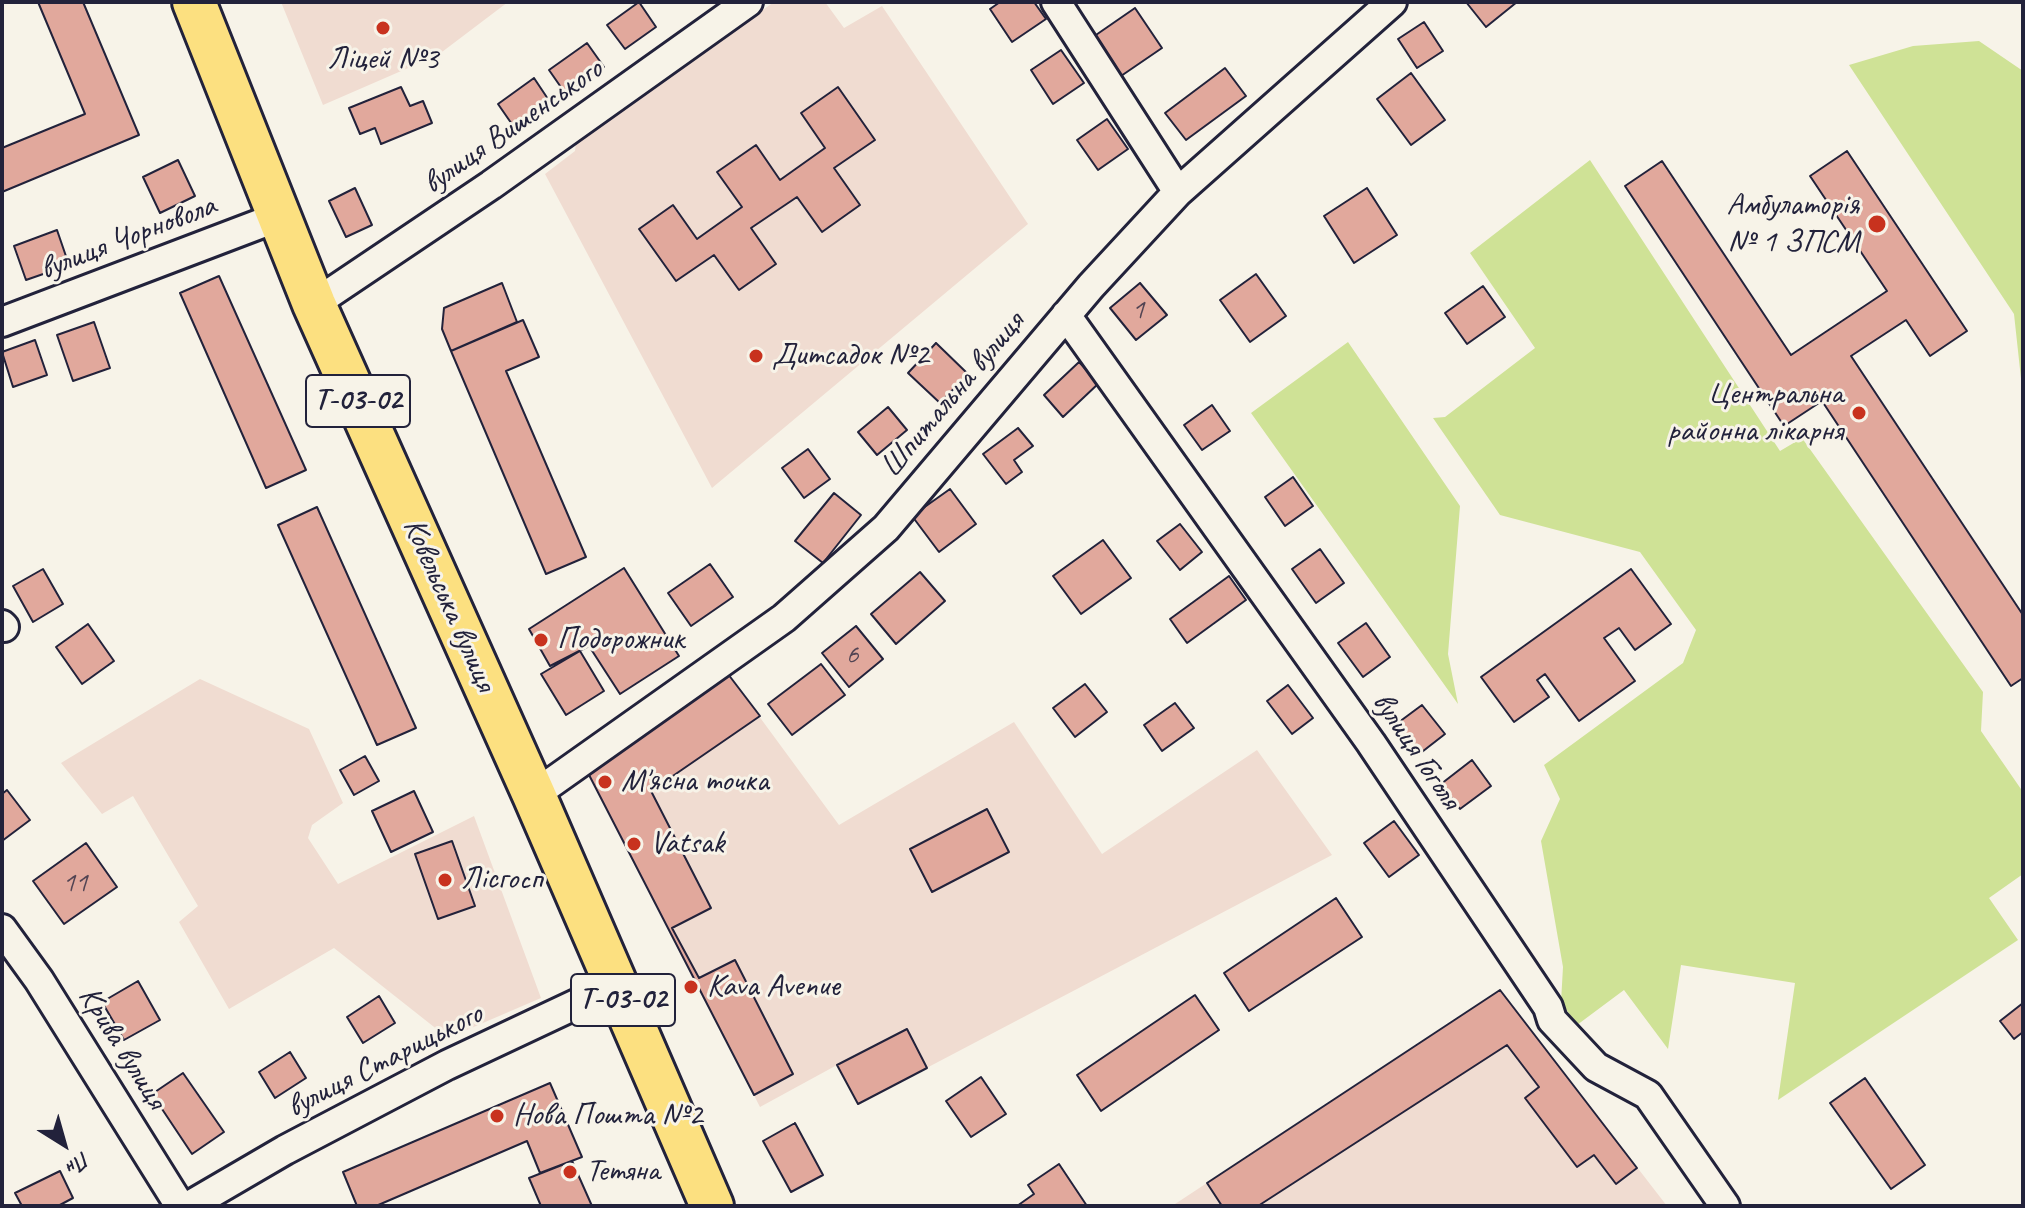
<!DOCTYPE html>
<meta charset="utf-8">
<style>
body{margin:0}
#map{position:relative;width:2025px;height:1208px;overflow:hidden;background:#f7f3e8;font-family:Caveat,sans-serif}
canvas{display:block}
.frame{position:absolute;inset:0;border:4px solid #22223b;pointer-events:none}
.north{position:absolute;left:24px;top:1104px;width:80px;height:80px;-webkit-text-stroke:6px #f7f3e8;paint-order:stroke;rotate:143deg;font-size:22px;font-weight:700;line-height:32px;text-align:center;color:#22223b}
.north::after{content:'';display:block;margin:auto;width:28px;height:36px;background:#22223b;clip-path:polygon(50% 0,100% 100%,50% 72%,0 100%)}
</style>
<div id="map">
<canvas width="2025" height="1208"></canvas>
<div class="frame"></div>
<div class="north">Пн</div>
</div>
<script>
const context = document.querySelector('canvas').getContext('2d');
context.lineJoin = 'round';
function paint(path, color) {
  context.fillStyle = color;
  context.fill(path, 'evenodd');
}
function shape(rows) {
  const path = new Path2D();
  for (const r of rows) {
    path.moveTo(r[0], r[1]);
    for (let i = 2; i < r.length; i += 2) path.lineTo(r[i], r[i + 1]);
  }
  return path;
}
function stroke(path, color, width, dash) {
  context.strokeStyle = color;
  context.lineWidth = width;
  context.lineCap = dash ? 'butt' : 'round';
  context.setLineDash(dash || []);
  context.stroke(path);
}
function write(font, color, halo, rows, align = 'center') {
  context.font = font + ' Caveat,sans-serif';
  context.lineWidth = 6;
  context.setLineDash([]);
  context.textBaseline = 'middle';
  context.strokeStyle = halo;
  context.fillStyle = color;
  for (const [text, x, y, turn = 0] of rows) {
    context.save();
    context.translate(x, y);
    context.rotate((+turn || 0) * Math.PI / 180);
    context.textAlign = isNaN(turn) ? turn : align;
    if (halo) context.strokeText(text, 0, 0);
    context.fillText(text, 0, 0);
    context.restore();
  }
}
const built = shape([
 [281,2,508,2,438,55,323,105],
 [774,2,825,2,844,28,882,6,1028,224,712,488,545,174,575,151,576,142],
 [728,674,839,825,1014,722,1102,854,1257,750,1332,855,858,1104,837,1065,760,1107,587,771],
 [200,679,309,729,343,803,312,825,308,838,338,884,474,816,541,998,448,1038,334,948,229,1009,179,922,198,906,133,796,102,814,61,763],
 [1500,990,1667,1206,1172,1206]
]);
const green = shape([
 [1979,41,2023,71,2023,397,2014,314,1849,65,1913,46],
 [1590,160,1780,451,1802,438,1983,692,1981,731,2023,792,2023,874,1989,898,2018,940,1778,1100,1795,983,1681,965,1668,1049,1624,990,1577,1025,1561,1002,1563,967,1541,841,1560,799,1544,765,1683,663,1696,630,1640,552,1500,515,1433,418,1445,417,1535,348,1470,253],
 [1348,342,1460,506,1448,654,1458,704,1251,413]
]);
const building = shape([
 [38,2,83,2,139,135,2,192,2,148,85,114,38,2],
 [639,2,656,27,625,49,607,25,639,2],
 [1000,2,1034,2,1046,19,1012,42,990,9,1000,2],
 [1466,2,1517,2,1486,27,1466,2],
 [1135,8,1162,48,1121,76,1093,37,1135,8],
 [1424,22,1443,51,1417,68,1398,39,1424,22],
 [587,43,604,67,565,93,549,70,587,43],
 [1061,50,1084,83,1053,104,1031,70,1061,50],
 [1225,68,1246,96,1186,140,1165,113,1225,68],
 [1411,73,1445,120,1411,145,1377,99,1411,73],
 [534,78,552,105,516,130,498,104,534,78],
 [401,87,410,106,423,101,432,123,381,144,375,128,360,134,349,108,401,87],
 [838,87,875,140,834,168,860,205,822,232,797,197,751,228,776,264,739,290,714,255,676,281,639,229,673,205,697,239,742,207,717,172,756,145,780,180,825,148,801,113,838,87],
 [1107,119,1128,149,1098,170,1077,140,1107,119],
 [1847,151,1967,331,1930,356,1906,320,1851,356,2023,615,2023,678,2011,686,1822,401,1784,426,1625,186,1662,161,1791,355,1887,291,1810,176,1847,151],
 [178,160,195,196,160,213,143,177,178,160],
 [355,188,372,225,346,237,329,201,355,188],
 [1367,188,1397,235,1354,263,1324,216,1367,188],
 [57,230,69,265,26,280,14,246,57,230],
 [1256,274,1286,316,1250,342,1220,300,1256,274],
 [219,276,306,470,266,488,180,293,219,276],
 [502,283,517,322,451,351,442,329,444,308,502,283],
 [1140,283,1167,315,1136,340,1110,308,1140,283],
 [1483,286,1505,317,1467,344,1445,313,1483,286],
 [523,320,539,357,506,371,586,557,546,574,451,351,523,320],
 [94,322,110,368,73,381,57,335,94,322],
 [35,340,47,375,13,387,2,352,35,340],
 [936,343,968,374,940,403,908,373,936,343],
 [1079,362,1099,383,1063,417,1044,395,1079,362],
 [1212,405,1230,431,1202,450,1184,425,1212,405],
 [888,407,907,430,877,455,858,432,888,407],
 [1018,428,1033,446,1014,460,1022,472,1006,484,983,454,1018,428],
 [808,449,830,479,804,498,782,468,808,449],
 [1293,477,1313,506,1285,526,1265,497,1293,477],
 [950,489,976,524,939,552,912,516,950,489],
 [834,493,861,515,823,563,795,541,834,493],
 [317,507,416,728,377,745,278,525,317,507],
 [1180,524,1202,552,1180,570,1157,541,1180,524],
 [1103,540,1131,578,1081,614,1053,576,1103,540],
 [1320,549,1344,583,1316,603,1292,569,1320,549],
 [710,564,733,597,691,626,668,593,710,564],
 [624,568,679,656,620,694,589,646,550,666,529,629,624,568],
 [43,569,63,604,33,622,13,586,43,569],
 [1631,569,1671,624,1635,650,1619,628,1604,638,1635,681,1579,721,1545,674,1537,680,1549,697,1514,722,1481,677,1631,569],
 [920,572,945,601,896,644,871,614,920,572],
 [1229,576,1246,600,1187,643,1170,619,1229,576],
 [1366,623,1390,657,1363,677,1338,643,1366,623],
 [88,624,114,661,82,684,56,647,88,624],
 [856,626,883,659,849,687,822,653,856,626],
 [580,651,604,691,566,715,541,674,580,651],
 [821,664,845,695,792,735,768,704,821,664],
 [728,674,760,716,651,791,711,908,672,928,699,978,735,960,793,1074,754,1095,587,771,728,674],
 [1085,684,1107,712,1075,737,1053,708,1085,684],
 [1288,685,1313,718,1292,734,1267,701,1288,685],
 [1175,703,1194,728,1162,751,1144,725,1175,703],
 [1422,705,1445,734,1418,755,1395,725,1422,705],
 [365,756,379,781,354,795,340,770,365,756],
 [1472,760,1491,786,1460,809,1441,784,1472,760],
 [7,790,30,820,2,841,2,794,7,790],
 [414,791,433,832,391,852,372,811,414,791],
 [987,809,1009,852,932,892,910,849,987,809],
 [1394,821,1419,855,1389,877,1364,843,1394,821],
 [452,841,475,906,438,919,415,854,452,841],
 [86,843,117,887,64,924,33,881,86,843],
 [1336,898,1362,937,1249,1011,1224,973,1336,898],
 [138,981,160,1020,124,1040,102,1002,138,981],
 [1500,990,1637,1168,1616,1184,1594,1155,1577,1167,1525,1098,1539,1087,1507,1045,1258,1206,1222,1206,1207,1183,1500,990],
 [1195,995,1219,1030,1101,1111,1077,1075,1195,995],
 [379,996,395,1023,363,1043,347,1017,379,996],
 [2023,1003,2023,1032,2014,1039,2000,1021,2023,1003],
 [907,1029,927,1068,858,1104,837,1065,907,1029],
 [290,1052,306,1078,275,1098,259,1072,290,1052],
 [183,1073,224,1132,192,1154,152,1094,183,1073],
 [981,1077,1006,1114,971,1137,946,1101,981,1077],
 [1865,1078,1925,1165,1891,1189,1830,1103,1865,1078],
 [550,1083,582,1157,540,1173,527,1141,376,1206,357,1206,343,1172,550,1083],
 [795,1123,823,1175,791,1192,763,1141,795,1123],
 [572,1161,592,1206,541,1206,529,1178,572,1161],
 [1059,1164,1087,1206,1017,1206,1034,1194,1028,1185,1059,1164],
 [60,1171,73,1198,58,1206,22,1206,15,1193,60,1171]
]);
const minor = shape([
 [1056,2,1178,192],
 [314,304,491,185,748,2],
 [1066,315,1371,743,1548,1007,1552,1020,1596,1067,1648,1095,1725,1206],
 [2,322,278,217],
 [2,625,4,627],
 [534,795,784,618,886,528,1091,286,1178,192,1392,2],
 [2,929,39,980,180,1206],
 [189,1206,285,1150,447,1065,617,985]
]);
const primary = shape([
 [194,2,314,304,534,795,712,1206]
]);
const markers = [
 [383,28,8,"#c8321e"],
 [1877,224,10,"#c8321e"],
 [756,356,8,"#c8321e"],
 [1859,413,8,"#c8321e"],
 [541,640,8,"#c8321e"],
 [605,782,8,"#c8321e"],
 [634,844,8,"#c8321e"],
 [445,880,8,"#c8321e"],
 [691,987,8,"#c8321e"],
 [497,1116,8,"#c8321e"],
 [570,1172,8,"#c8321e"]
];
const numberNames = [
 ["1",1138,311],
 ["6",852,656],
 ["11",75,884]
];
const shields = [
 [358,401,104],
 [623,1000,104]
];
const shieldNames = [
 ["Т-03-02",358,401],
 ["Т-03-02",623,1000]
];
const poiNames = [
 ["Ліцей №3",383,60,"center"],
 ["Амбулаторія",1859,206,"right"],
 ["№ 1 ЗПСМ",1859,243,"right"],
 ["Дитсадок №2",772,356],
 ["Центральна",1843,395,"right"],
 ["районна лікарня",1843,432,"right"],
 ["Подорожник",557,640],
 ["М'ясна точка",621,782],
 ["Vatsak",650,844],
 ["Лісгосп",461,880],
 ["Kava Avenue",707,987],
 ["Нова Пошта №2",513,1116],
 ["Тетяна",586,1172]
];
const streetNames = [
 ["вулиця Вишенського",513,127,-35],
 ["вулиця Чорновола",128,238,-21],
 ["Шпитальна вулиця",953,395,-50],
 ["Ковельська вулиця",449,605,66],
 ["вулиця Гоголя",1416,751,56],
 ["Крива вулиця",122,1048,58],
 ["вулиця Старицького",385,1061,-27]
];
paint(built, '#f0dcd1');
paint(green, '#cfe296');
paint(building, '#e1a89c');
stroke(building, '#22223b', 2);
stroke(minor, '#22223b', 34);
stroke(primary, '#22223b', 48);
stroke(minor, '#f7f3e8', 28);
stroke(primary, '#fce080', 42);
for (const [x, y, r, color] of markers) {
  const dot = new Path2D();
  dot.arc(x, y, r, 0, 2 * Math.PI);
  context.fillStyle = color;
  context.fill(dot);
  stroke(dot, '#f7f3e8', 3);
}
write('28px', '#524453', null, numberNames);
for (const [x, y, w] of shields) {
  const box = new Path2D();
  box.roundRect(x - w / 2, y - 26, w, 52, 6);
  context.fillStyle = '#f7f3e8';
  context.fill(box);
  stroke(box, '#22223b', 2);
}
write('bold 30px', '#22223b', null, shieldNames);
write('32px', '#22223b', '#f7f3e8', poiNames, 'left');
write('32px', '#22223b', '#f7f3e8', streetNames);
</script>
